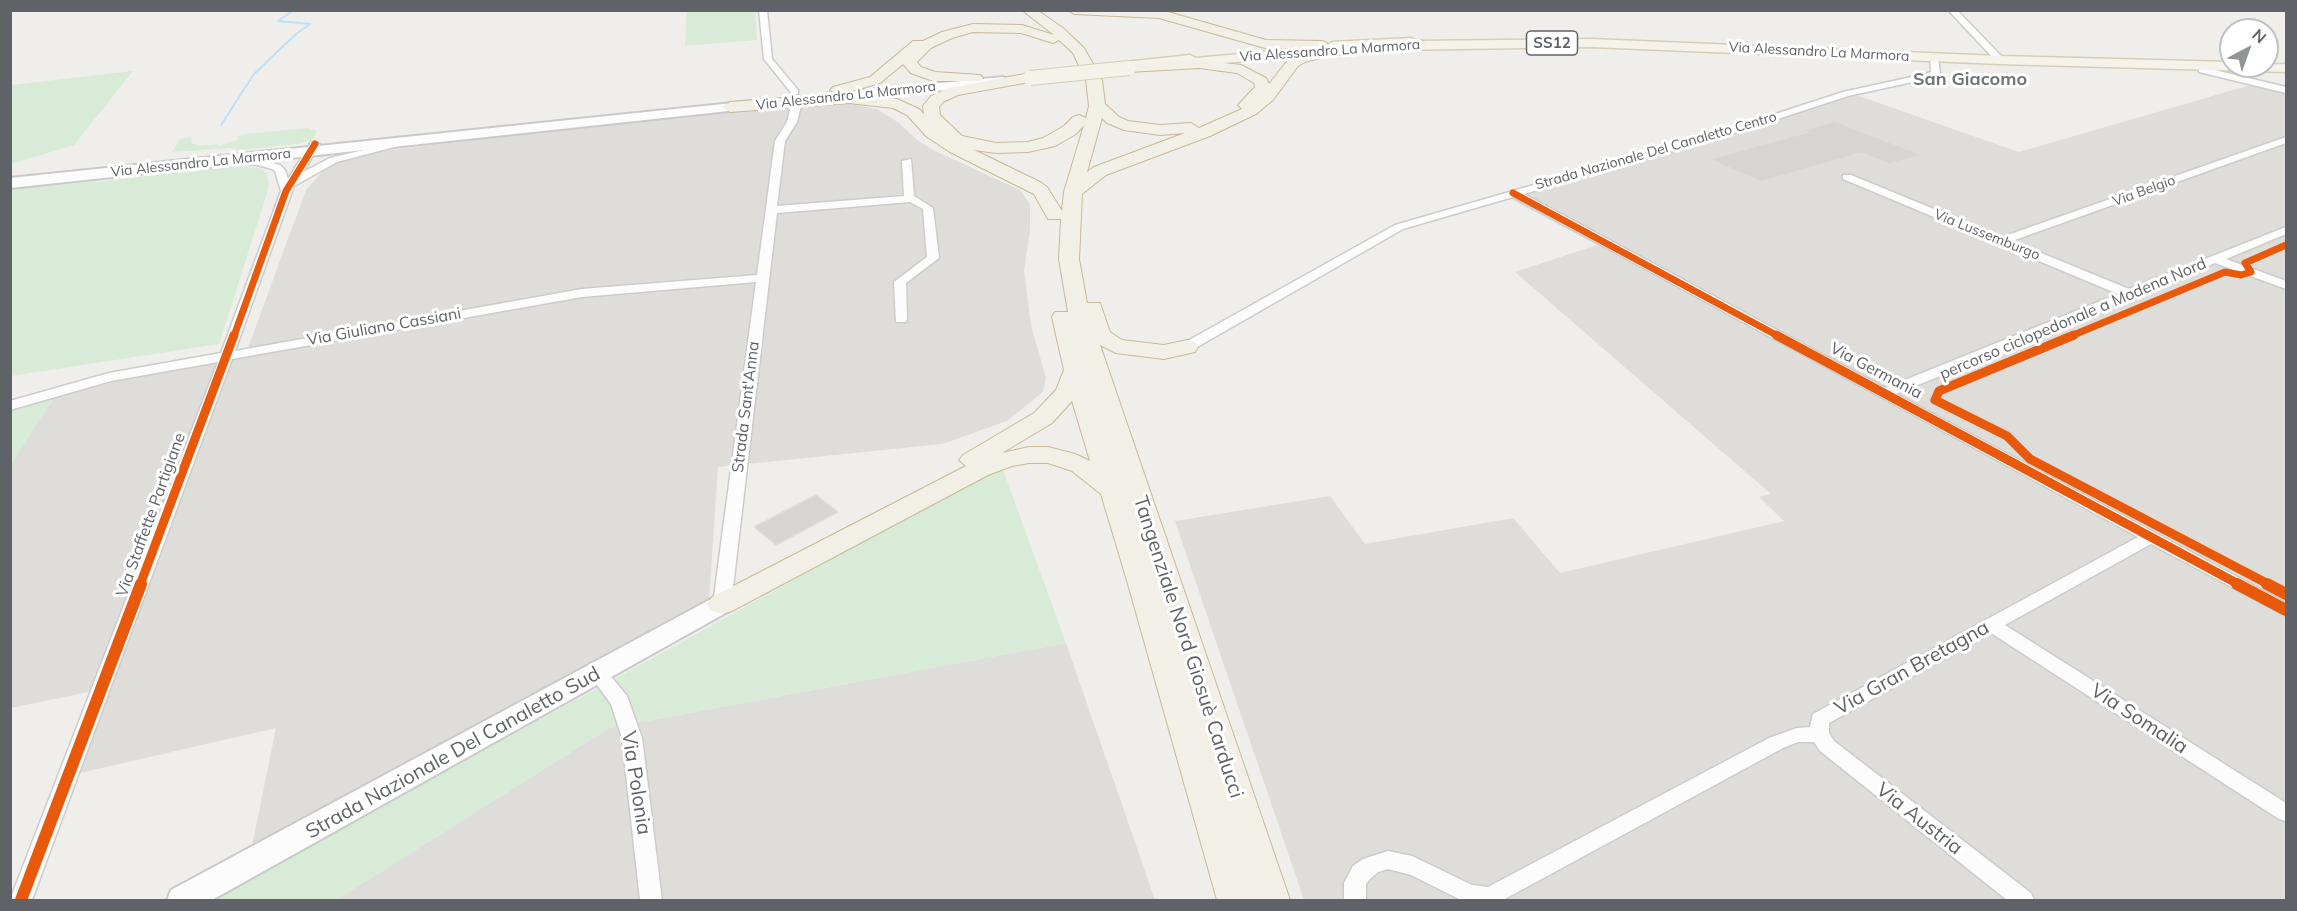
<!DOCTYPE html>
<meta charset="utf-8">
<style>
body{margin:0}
#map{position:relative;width:2297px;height:911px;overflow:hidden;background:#efeeea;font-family:Mulish,sans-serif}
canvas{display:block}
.frame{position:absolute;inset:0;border:12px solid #5f6368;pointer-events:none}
.north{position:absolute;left:2219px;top:18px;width:60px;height:60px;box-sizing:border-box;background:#fff;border:2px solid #bfc1c3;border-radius:50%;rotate:41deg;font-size:16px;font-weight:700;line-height:24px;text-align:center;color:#5f6368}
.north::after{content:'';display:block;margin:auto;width:21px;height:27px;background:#919496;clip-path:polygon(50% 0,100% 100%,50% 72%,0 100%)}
</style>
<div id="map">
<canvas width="2297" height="911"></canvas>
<div class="frame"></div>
<div class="north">N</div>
</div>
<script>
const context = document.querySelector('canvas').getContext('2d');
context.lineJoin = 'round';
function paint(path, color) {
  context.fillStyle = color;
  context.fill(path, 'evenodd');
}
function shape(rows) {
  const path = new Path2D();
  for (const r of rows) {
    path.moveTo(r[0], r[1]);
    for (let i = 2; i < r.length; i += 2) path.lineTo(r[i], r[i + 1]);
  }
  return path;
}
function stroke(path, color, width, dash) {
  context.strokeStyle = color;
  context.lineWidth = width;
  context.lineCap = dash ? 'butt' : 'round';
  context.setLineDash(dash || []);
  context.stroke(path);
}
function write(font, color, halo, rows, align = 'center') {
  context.font = font + ' Mulish,sans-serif';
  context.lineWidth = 6;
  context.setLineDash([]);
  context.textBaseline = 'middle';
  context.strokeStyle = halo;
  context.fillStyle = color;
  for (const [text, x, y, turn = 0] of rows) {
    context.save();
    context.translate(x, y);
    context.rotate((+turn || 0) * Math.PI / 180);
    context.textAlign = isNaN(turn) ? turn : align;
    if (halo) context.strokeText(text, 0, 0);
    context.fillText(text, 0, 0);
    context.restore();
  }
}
const industrial = shape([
 [2254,84,2286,92,2286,900,1304,900,1175,521,1330,496,1365,544,1513,518,1560,573,1784,521,1759,497,1771,494,1515,272,1597,245,1509,198,1746,129,1853,94,2019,152],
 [845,103,877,109,899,123,917,140,933,150,1020,190,1030,204,1030,231,1024,270,1031,325,1046,378,1043,392,1007,421,942,444,718,467,709,600,251,851,276,728,67,776,93,691,11,708,10,465,54,397,138,376,245,356,306,190,323,171,344,160,375,152,630,121,778,107],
 [1066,643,1155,900,336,900,609,728]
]);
const green = shape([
 [687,11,755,11,757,40,685,46],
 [133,71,74,145,11,164,11,85],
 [308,128,317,131,313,139,298,144,237,150,230,148,172,152,180,139,191,137,192,143,199,146,217,144,219,146,240,139,236,137,244,134],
 [235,166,259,168,267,173,269,187,219,344,11,376,11,188,104,181],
 [54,397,11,465,11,412],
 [1002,467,1066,643,609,728,336,900,209,900,640,665,973,481]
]);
const stream = shape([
 [221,125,254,74,296,34,310,24,278,21,294,10]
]);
const building = shape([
 [1835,121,1922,155,1889,164,1861,153,1761,182,1709,159,1808,132,1803,130,1835,121],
 [816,495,838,512,776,545,754,527,816,495]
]);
const minor = shape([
 [759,10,767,10,772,59,798,90,798,94,792,94,764,59,759,10],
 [1948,10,1957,10,2003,58,2003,62,1997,62,1948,10],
 [1934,55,1938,58,1940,73,1931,78,1848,96,1744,130,1524,194,1885,388,2118,294,1843,179,1843,175,1851,175,2002,237,2286,137,2286,143,2012,241,2129,289,2286,227,2286,234,2226,259,2286,281,2286,289,2215,263,1896,394,2286,603,2286,616,2151,544,2005,625,2286,803,2286,821,2279,819,1991,633,1829,723,1829,733,1834,741,2031,893,2034,900,2007,900,1820,751,1814,742,1798,742,1783,748,1503,900,1461,900,1411,875,1388,869,1378,872,1369,880,1366,884,1366,900,1344,900,1344,883,1353,866,1363,859,1388,851,1412,856,1472,885,1488,887,1769,738,1797,728,1810,727,1813,714,2138,537,1513,197,1403,229,1192,350,1182,350,1180,347,1182,344,1395,225,1738,126,1843,92,1925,74,1931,72,1930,58,1934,55],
 [2202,67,2286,87,2286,93,2199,72,2199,68,2202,67],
 [796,103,801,106,797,122,785,141,777,206,904,196,902,161,911,159,914,196,933,208,939,258,906,283,907,319,906,322,896,322,894,282,927,257,923,209,910,202,777,213,731,604,728,608,716,608,713,604,756,282,582,297,232,359,32,900,10,900,218,362,111,381,10,410,10,401,109,373,221,353,281,191,275,171,272,169,258,165,231,163,231,159,259,159,280,165,285,170,288,179,311,142,320,144,303,172,330,158,397,142,402,145,337,162,294,186,235,351,582,289,757,275,775,141,787,122,791,106,796,103],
 [598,667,605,669,627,696,642,738,662,900,640,900,622,738,611,704,589,674,591,669,598,667]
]);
const secondary = shape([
 [1003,77,1010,81,1008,84,824,102,817,98,824,94,1003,77],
 [752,101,757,102,759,105,757,108,10,188,10,178,752,101],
 [722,595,731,598,735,604,731,610,212,900,167,900,171,890,713,598,722,595]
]);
const primary = shape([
 [1411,38,1417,41,1591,39,2000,56,2231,62,2231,66,2286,64,2286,72,2000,64,1591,47,1395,50,1389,47,1174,68,1168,65,1125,70,1118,66,1125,62,1190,55,1196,58,1325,46,1332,42,1411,38]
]);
const trunk = shape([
 [1022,10,1037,10,1063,28,1084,48,1102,80,1105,104,1119,117,1128,121,1160,125,1191,123,1199,128,1242,109,1238,105,1255,87,1254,83,1237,73,1199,68,1129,72,1122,68,1124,65,1199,60,1241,65,1266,78,1269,84,1288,60,1321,49,1265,48,1159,18,1074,14,1068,10,1161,10,1266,40,1321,41,1326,42,1328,45,1326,48,1421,40,1428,44,1421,48,1327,56,1305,62,1298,66,1273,100,1256,114,1210,136,1106,175,1082,194,1079,259,1087,303,1100,303,1110,332,1122,340,1164,345,1187,340,1195,342,1198,347,1195,352,1164,359,1116,353,1100,345,1290,900,1217,900,1128,584,1101,494,1072,471,1048,463,1029,463,1012,466,988,475,732,611,722,614,712,611,707,604,712,597,966,466,959,460,963,455,1034,413,1056,390,1064,370,1052,317,1055,312,1068,312,1059,259,1061,219,1048,219,1034,194,950,152,926,136,907,115,893,108,849,103,730,112,722,107,730,102,836,94,830,90,833,87,870,77,913,41,923,41,942,32,973,24,1022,25,1054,35,1022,10],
 [973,32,1021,33,1053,43,1059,40,1073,53,1086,80,1089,106,1086,118,1079,115,1073,117,1064,126,1043,138,1028,142,996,143,962,136,940,115,939,107,943,102,958,95,1035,81,1038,78,1035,75,1030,73,949,88,931,96,923,106,924,114,919,109,897,99,841,94,880,83,903,64,911,73,933,81,980,81,983,78,980,75,935,72,921,67,917,62,931,48,952,38,973,32],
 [1102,118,1107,123,1124,130,1160,135,1185,133,1094,167,1087,172,1102,118],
 [1084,125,1064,192,1062,211,1047,187,1040,182,974,150,996,153,1028,152,1055,146,1076,134,1084,125],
 [1072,401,1090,461,1075,454,1048,447,1029,447,1002,453,1052,423,1072,401]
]);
const primaryBridge = shape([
 [1030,78,1129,68]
]);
const cyclewayFar3 = shape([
 [314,146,315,144]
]);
const cyclewayFar2 = shape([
 [1513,193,1778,336],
 [234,336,286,191,315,144],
 [2071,336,2225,272,2241,275,2251,272,2245,263,2286,245]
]);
const cyclewayFar1 = shape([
 [1776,335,2240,585],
 [2074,335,1939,391,1935,400,2007,436,2030,459,2270,585],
 [140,585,234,335]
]);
const cycleway = shape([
 [2237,584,2286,610],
 [2267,584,2286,594],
 [21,900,141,584]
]);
const farStreetnames = [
 ["Via Alessandro La Marmora",1330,51,-4],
 ["Via Alessandro La Marmora",1819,52,3],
 ["Via Alessandro La Marmora",846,96,-6],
 ["Strada Nazionale Del Canaletto Centro",1656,151,-16],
 ["Via Alessandro La Marmora",201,163,-6],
 ["Via Belgio",2144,191,-20],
 ["Via Lussemburgo",1987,235,22]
];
const shields = [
 [1552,43,51]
];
const shieldNames = [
 ["SS12",1552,43]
];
const streetNames = [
 ["percorso ciclopedonale a Modena Nord",2073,319,-23],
 ["Via Giuliano Cassiani",384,327,-10],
 ["Via Germania",1876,371,28],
 ["Strada Sant'Anna",746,407,-83],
 ["Via Staffette Partigiane",151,515,-70]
];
const farDistrictnames = [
 ["San Giacomo",1970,80]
];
const nearStreetnames = [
 ["Tangenziale Nord Giosuè Carducci",1188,647,72],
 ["Via Gran Bretagna",1912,668,-29],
 ["Via Somalia",2139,719,33],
 ["Strada Nazionale Del Canaletto Sud",453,753,-29],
 ["Via Polonia",636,783,81],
 ["Via Austria",1919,819,38]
];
paint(industrial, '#dfddda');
paint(green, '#d8ebd6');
stroke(stream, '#bfe0f9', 2);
paint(building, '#d6d5d3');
stroke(building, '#deddd9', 1.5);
stroke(minor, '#cbcccc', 3);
stroke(secondary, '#cacacb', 4);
stroke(primary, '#d7ceb8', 3);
stroke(trunk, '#c8b996', 2);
paint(minor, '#fdfcfc');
paint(secondary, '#fdfcfc');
paint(primary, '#f4f2e9');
paint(trunk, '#f2f0e6');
stroke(primaryBridge, '#d7ceb8', 16, []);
stroke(primaryBridge, '#f4f2e9', 14);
stroke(cyclewayFar3, '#e8590c', 5);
stroke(cyclewayFar2, '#e8590c', 7);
stroke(cyclewayFar1, '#e8590c', 9);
stroke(cycleway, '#e8590c', 12);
write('14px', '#5f6368', '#fff', farStreetnames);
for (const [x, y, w] of shields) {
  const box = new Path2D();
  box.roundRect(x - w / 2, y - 12, w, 24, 4.5);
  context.fillStyle = '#fff';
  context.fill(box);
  stroke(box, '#5f6368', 1.5);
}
write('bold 15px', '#5f6368', null, shieldNames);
write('16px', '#5f6368', '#fff', streetNames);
write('bold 18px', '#70757a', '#fff', farDistrictnames);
write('20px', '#5f6368', '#fff', nearStreetnames);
</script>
